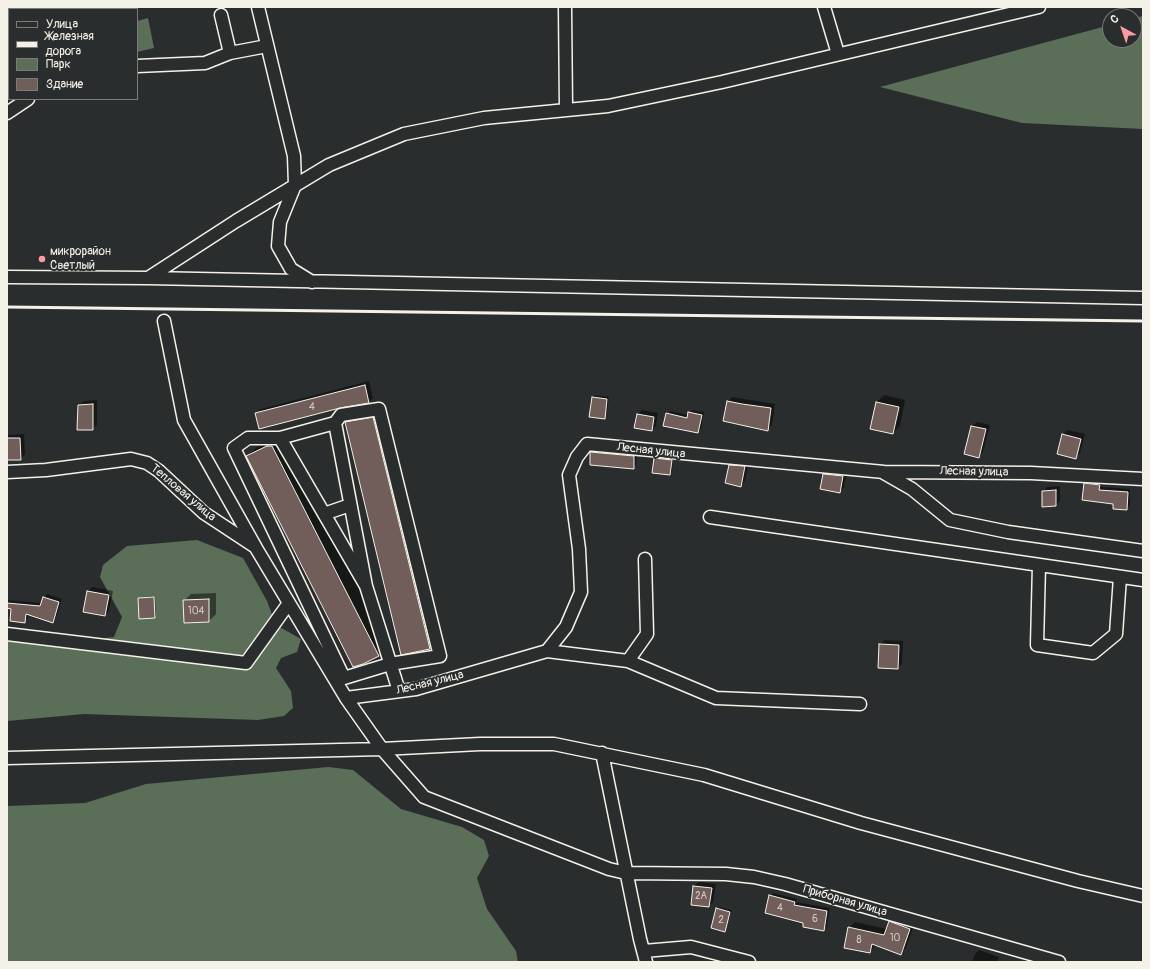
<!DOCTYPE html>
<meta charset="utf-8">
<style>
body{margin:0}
#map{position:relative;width:1150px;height:969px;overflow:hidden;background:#2a2d2e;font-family:Pangolin,sans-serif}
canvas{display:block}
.frame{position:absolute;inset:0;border:8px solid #f4f1e8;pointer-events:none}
.legend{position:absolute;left:8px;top:8px;width:130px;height:92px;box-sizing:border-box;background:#2a2d2e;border:1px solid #7b7b78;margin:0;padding:5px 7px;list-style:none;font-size:12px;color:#f4f1e8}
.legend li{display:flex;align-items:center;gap:8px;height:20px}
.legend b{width:20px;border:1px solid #7b7b78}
.north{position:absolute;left:1102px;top:8px;width:40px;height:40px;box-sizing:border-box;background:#2a2d2e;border:1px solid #7b7b78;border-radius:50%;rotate:320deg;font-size:11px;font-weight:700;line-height:16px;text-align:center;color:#f4f1e8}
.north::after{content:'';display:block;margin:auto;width:14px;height:18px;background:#ff9aa2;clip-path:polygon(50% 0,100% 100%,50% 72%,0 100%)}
</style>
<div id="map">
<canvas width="1150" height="969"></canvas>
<div class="frame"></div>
<ul class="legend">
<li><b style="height:5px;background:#2a2d2e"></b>Улица</li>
<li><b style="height:5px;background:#f4f1e8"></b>Железная дорога</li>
<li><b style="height:11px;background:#5a6e58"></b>Парк</li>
<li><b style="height:11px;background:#715e5b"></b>Здание</li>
</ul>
<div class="north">С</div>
</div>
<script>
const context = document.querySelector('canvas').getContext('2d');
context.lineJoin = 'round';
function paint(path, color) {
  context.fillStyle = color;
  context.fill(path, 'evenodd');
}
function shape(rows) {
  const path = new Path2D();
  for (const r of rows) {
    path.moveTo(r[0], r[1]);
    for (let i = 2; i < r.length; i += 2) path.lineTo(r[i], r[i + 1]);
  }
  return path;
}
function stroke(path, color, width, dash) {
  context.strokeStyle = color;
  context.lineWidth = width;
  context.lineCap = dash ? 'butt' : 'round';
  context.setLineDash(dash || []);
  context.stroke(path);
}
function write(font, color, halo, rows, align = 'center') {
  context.font = font + ' Pangolin,sans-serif';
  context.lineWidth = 4;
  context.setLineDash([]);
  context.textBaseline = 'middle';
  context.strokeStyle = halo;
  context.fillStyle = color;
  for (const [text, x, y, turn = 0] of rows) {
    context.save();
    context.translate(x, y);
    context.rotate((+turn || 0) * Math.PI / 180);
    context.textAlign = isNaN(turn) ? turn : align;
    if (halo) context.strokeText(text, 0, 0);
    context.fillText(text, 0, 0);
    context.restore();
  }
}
const green = shape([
 [1143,16,1143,129,1022,123,880,87,1110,25,1110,40,1134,40,1134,18],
 [148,18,154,48,137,52,137,21],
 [197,540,243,558,267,601,276,625,301,639,297,652,281,658,276,668,291,691,293,708,284,716,258,720,84,714,7,721,7,637,63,643,114,637,122,617,100,577,103,565,127,546],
 [328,767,353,770,401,809,462,827,484,840,489,856,477,878,487,909,516,951,518,962,7,962,7,806,85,803,146,784]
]);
const shadow = shape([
 [7,7,20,7,18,9,9,9,9,18,7,20],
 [369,381,373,398,369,402,340,407,256,414,261,409],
 [595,395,609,397,606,416,604,418,593,397],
 [884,395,905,400,900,426,893,433,877,402],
 [732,397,775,404,772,425,768,429,724,420,728,401],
 [97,400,97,425,92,429,79,405,84,401],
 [383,409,438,639,429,648,346,422,356,413],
 [642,410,658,413,656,426,652,430,638,414],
 [692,410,704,412,701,429,698,432,667,414,670,411,688,415],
 [977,422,990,425,983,452,979,457,966,453,972,426],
 [1068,430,1085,434,1080,453,1076,457,1063,434],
 [24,434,25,454,21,459,7,459,7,435],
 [277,437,281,437,388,646,378,655,247,456,257,447],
 [594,450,637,454,636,465,634,468,591,452],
 [657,456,673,458,672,472,670,474,655,458],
 [735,461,749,462,745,481,741,486,730,465],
 [828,470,847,472,844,487,840,492,824,474],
 [1088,481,1103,482,1102,487,1130,489,1130,506,1126,509,1114,504,1085,484],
 [1060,486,1060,501,1056,505,1043,491,1047,487],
 [92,587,113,591,109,611,105,615,88,592],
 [216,593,216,614,209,621,185,622,184,601,191,594],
 [47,594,62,599,56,618,52,622,28,614,28,618,25,622,12,609,7,607,7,600,42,603],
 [155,596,156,615,155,617,139,598,141,597],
 [884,640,903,641,902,664,898,668,880,645],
 [699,882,716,884,713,902,709,906,692,904,694,886],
 [773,893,797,899,796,902,830,908,827,926,823,930,804,923,770,896],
 [719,907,732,910,725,931,717,909],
 [896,916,915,923,906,948,900,953,876,945,870,952,845,947,849,928,855,922,887,929,890,922],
 [979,950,999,957,997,962,972,962,975,954],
 [1035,954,1049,962,1028,962],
 [714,959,724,962,710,962]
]);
const building = shape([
 [365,385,369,403,340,408,259,429,255,413,365,385],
 [592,397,607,399,605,419,589,417,592,397],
 [727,401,742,404,771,408,768,431,723,421,727,401],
 [876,402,899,407,893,434,870,429,876,402],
 [93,404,93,430,77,430,78,405,93,404],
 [688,412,702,415,698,433,663,426,666,413,687,418,688,412],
 [637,414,654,417,652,431,634,428,637,414],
 [373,417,430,649,401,655,345,422,373,417],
 [971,426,986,429,979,458,964,454,971,426],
 [1062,434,1081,439,1076,459,1057,454,1062,434],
 [7,438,20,438,21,460,7,460,7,438],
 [267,446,272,446,379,656,363,664,353,667,246,456,267,446],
 [590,452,634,456,634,469,590,465,590,452],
 [654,458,672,460,670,475,652,473,654,458],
 [729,465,745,466,741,487,725,483,729,465],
 [823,474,843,476,840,493,820,489,823,474],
 [1084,483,1100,485,1099,490,1128,492,1127,510,1113,509,1113,504,1082,500,1084,483],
 [1056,490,1056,506,1042,507,1042,491,1056,490],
 [87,591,109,595,105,616,83,612,87,591],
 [43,597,59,602,53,623,26,614,25,623,10,621,11,609,7,608,7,603,40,606,43,597],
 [154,597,155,618,139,619,138,598,154,597],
 [209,599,209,622,184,623,183,600,209,599],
 [879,644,899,645,898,669,878,668,879,644],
 [693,886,712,888,709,907,691,905,693,886],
 [769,895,795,902,794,905,827,911,824,931,803,927,803,923,765,913,769,895],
 [716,908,730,912,725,932,711,928,716,908],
 [889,921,910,929,901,955,872,944,870,953,844,948,848,927,884,935,889,921]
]);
const minor = shape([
 [44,7,45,9],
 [121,7,122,9],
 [258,7,294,156,295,185,280,222,278,246,291,269,312,282],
 [565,7,566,110],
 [824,7,838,54],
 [221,15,230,53],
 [7,34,9,34],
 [137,66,205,63,230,53,267,46],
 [7,113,28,99],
 [7,277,148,278,1143,298],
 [148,278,236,221,329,165,404,134,484,118,608,106,722,82,1039,7],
 [164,321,184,420,256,548,346,698,382,749,424,797,609,869,626,873,726,874,754,877,785,884,1059,962],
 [280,438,248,438,234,448,344,678,390,664,440,656,379,409,341,415,335,423],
 [7,472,46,470,131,459,147,463,159,471,204,513,254,546],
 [884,473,912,489,950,520,1008,532,1143,551],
 [324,514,350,505],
 [710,517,1143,580],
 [1039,565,1037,645,1093,653,1116,634,1120,577],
 [366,586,280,438,335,423,366,586,399,691],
 [7,634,246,663,289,603],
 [547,651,628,661,716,698,860,704],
 [628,661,647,634,645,559],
 [346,698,416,689,547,651,566,627,581,592,579,549,569,475,577,457,587,444,884,472,1031,473,1143,479],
 [602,753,640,939,646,962],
 [7,758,382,749,480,744,554,744,704,775,861,823,1078,881,1143,896],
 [644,951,691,947,749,962]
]);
const rail = shape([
 [7,307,1143,321]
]);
const markers = [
 [42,259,4,"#ff9aa2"]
];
const numberNames = [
 ["4",312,407],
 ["104",196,611],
 ["2А",701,896],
 ["4",780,908],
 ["6",815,919],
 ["2",721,920],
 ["10",895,938],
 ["8",859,940]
];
const poiNames = [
 ["микрорайон",50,252],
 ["Светлый",50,266]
];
const streetNames = [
 ["Лесная улица",651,451,6],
 ["Лесная улица",974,472,1],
 ["Тепловая улица",183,493,40],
 ["Лесная улица",430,683,-14],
 ["Приборная улица",845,901,16]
];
paint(green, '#5a6e58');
paint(shadow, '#0007');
paint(building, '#715e5b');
stroke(building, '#f4f1e8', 1);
stroke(minor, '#f4f1e8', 15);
stroke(minor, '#2a2d2e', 12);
stroke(rail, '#f4f1e8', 3);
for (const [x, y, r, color] of markers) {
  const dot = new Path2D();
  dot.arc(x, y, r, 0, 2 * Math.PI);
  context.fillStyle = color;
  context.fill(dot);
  stroke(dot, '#2a2d2e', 1.5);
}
write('10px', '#d3ccc5', null, numberNames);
write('12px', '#f4f1e8', '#2a2d2e', poiNames, 'left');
write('12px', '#f4f1e8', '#2a2d2e', streetNames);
</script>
